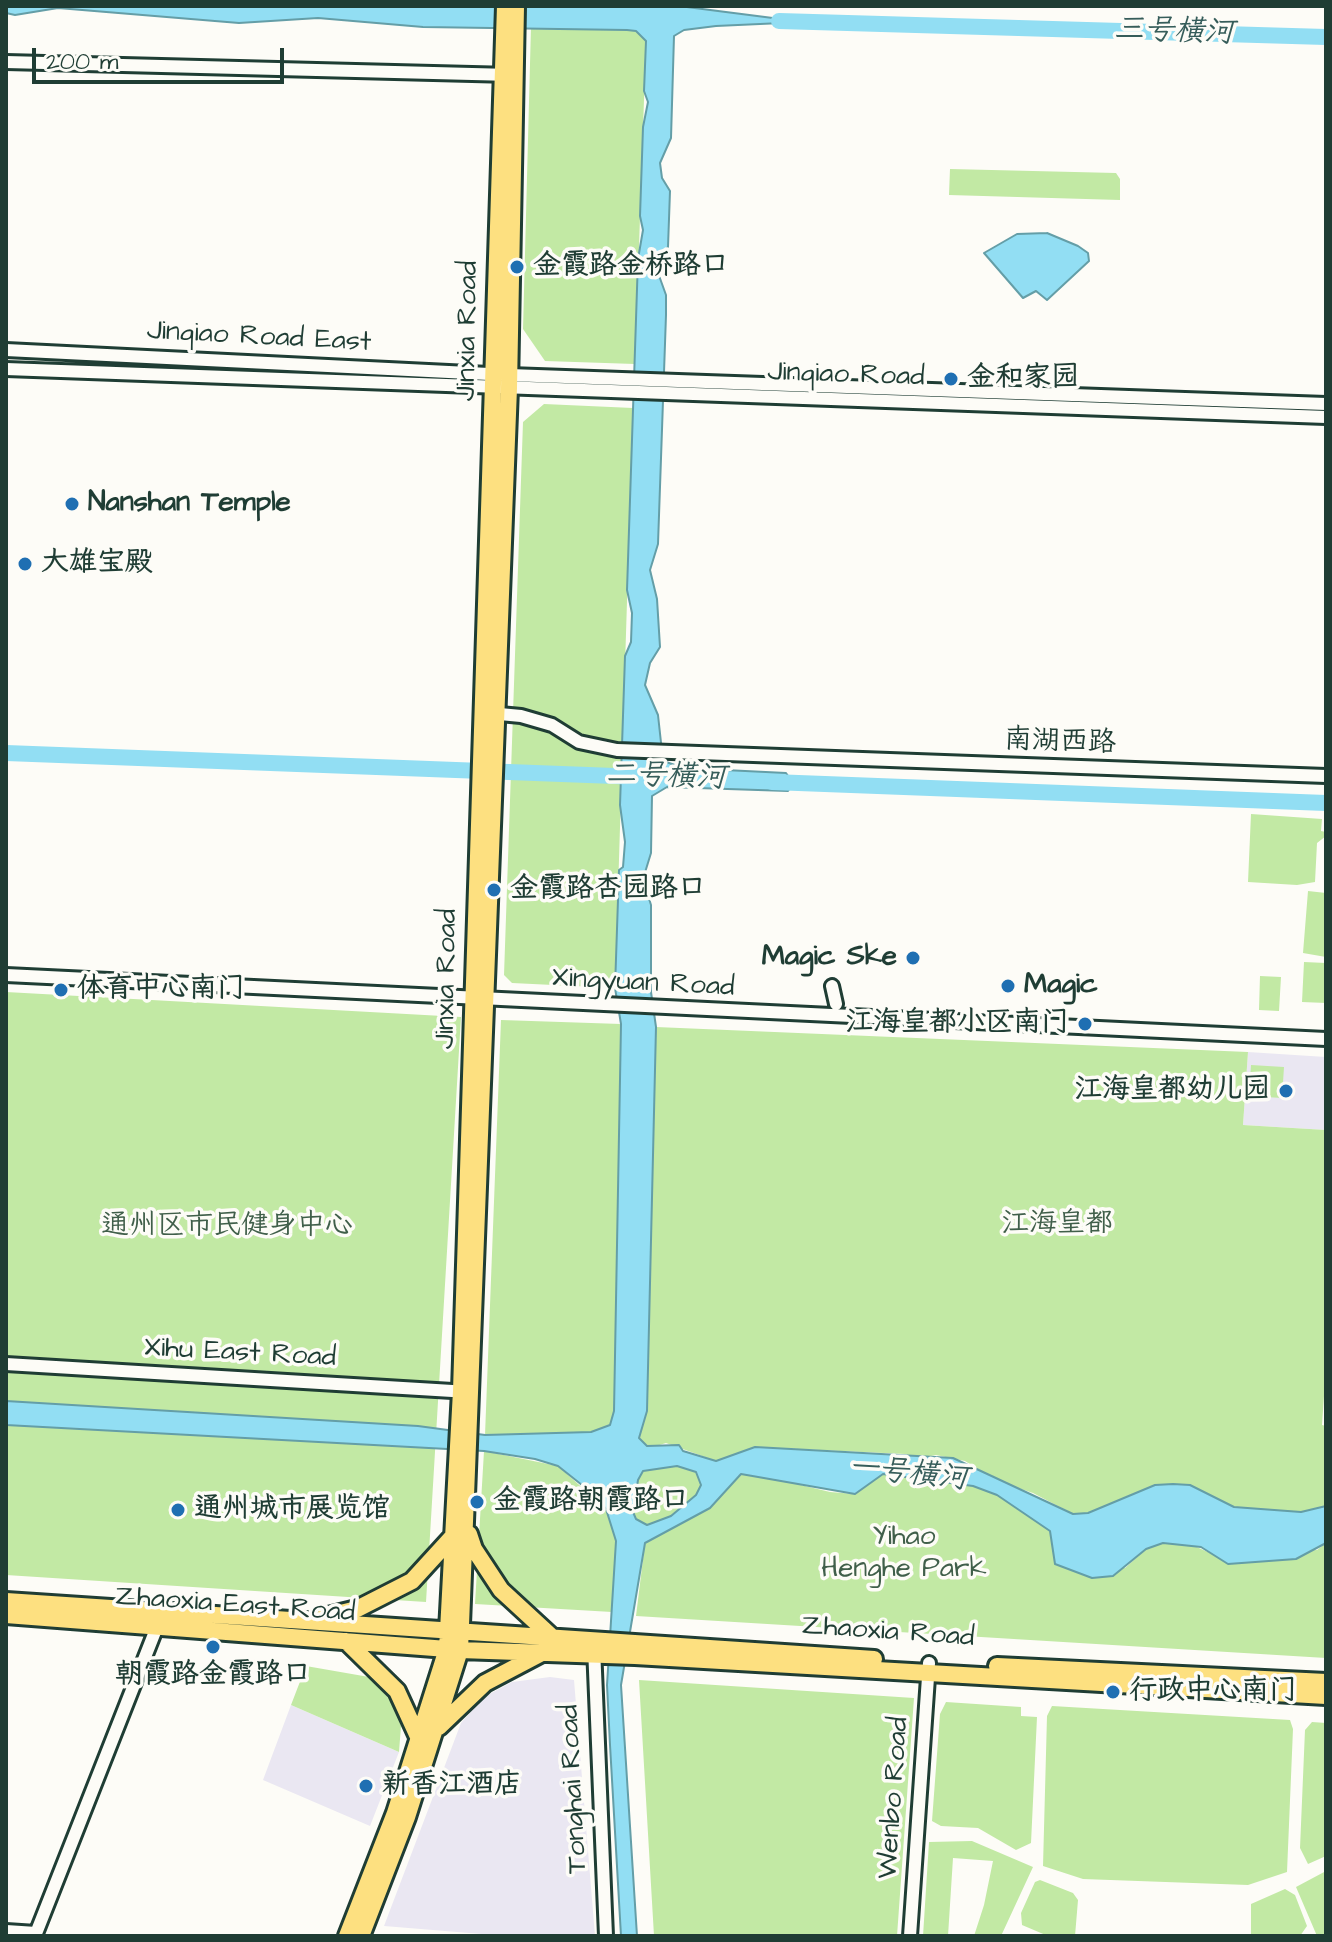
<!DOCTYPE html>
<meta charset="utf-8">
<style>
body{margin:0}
#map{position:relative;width:1332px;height:1942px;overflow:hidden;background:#fdfcf7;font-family:"Architects Daughter",sans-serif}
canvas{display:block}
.frame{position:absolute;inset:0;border:8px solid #1f3d34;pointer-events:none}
.scale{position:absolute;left:32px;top:48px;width:252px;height:36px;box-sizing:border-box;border:4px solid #1f3d34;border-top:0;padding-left:10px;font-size:24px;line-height:28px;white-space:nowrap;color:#1f3d34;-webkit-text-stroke:6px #fdfcf7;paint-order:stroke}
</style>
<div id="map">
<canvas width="1332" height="1942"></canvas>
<div class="frame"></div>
<div class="scale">200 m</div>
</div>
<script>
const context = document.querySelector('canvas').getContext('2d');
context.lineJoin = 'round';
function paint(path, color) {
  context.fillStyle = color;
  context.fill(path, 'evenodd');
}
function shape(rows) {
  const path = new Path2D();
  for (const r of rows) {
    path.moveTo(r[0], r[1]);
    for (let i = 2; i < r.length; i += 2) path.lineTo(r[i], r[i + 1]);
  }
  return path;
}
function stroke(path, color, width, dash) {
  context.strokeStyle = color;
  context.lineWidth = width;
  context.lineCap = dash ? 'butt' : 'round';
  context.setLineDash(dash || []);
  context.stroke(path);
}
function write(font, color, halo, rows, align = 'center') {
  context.font = font + ' "Architects Daughter","LXGW WenKai TC",sans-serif';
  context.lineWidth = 7;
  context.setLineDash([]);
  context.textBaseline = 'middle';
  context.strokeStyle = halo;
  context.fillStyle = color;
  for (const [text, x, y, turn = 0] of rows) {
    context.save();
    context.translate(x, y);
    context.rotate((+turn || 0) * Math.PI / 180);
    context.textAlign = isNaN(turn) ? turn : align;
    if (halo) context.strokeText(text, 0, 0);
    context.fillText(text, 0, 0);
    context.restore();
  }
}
const built = shape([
 [1248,1052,1326,1057,1326,1130,1243,1125],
 [550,1677,574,1680,595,1936,506,1936,384,1926,461,1723,484,1697,512,1682],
 [291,1705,399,1752,370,1826,263,1780]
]);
const green = shape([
 [531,26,627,30,636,31,646,41,635,364,545,361,523,329],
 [950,169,1116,173,1120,179,1120,200,949,195],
 [544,404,633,408,615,988,512,983,504,975,523,422],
 [1251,814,1322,819,1321,831,1326,832,1326,836,1317,843,1315,882,1297,885,1248,882],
 [1308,891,1326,893,1326,957,1303,953],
 [1304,962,1326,963,1326,1003,1302,1002],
 [1260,976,1281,977,1279,1011,1259,1010],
 [6,992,461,1017,426,1602,6,1575],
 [501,1020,621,1024,614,1411,610,1425,591,1432,485,1435],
 [656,1027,1248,1052,1243,1125,1326,1130,1326,1367,1322,1425,1326,1426,1326,1506,1301,1512,1264,1511,1234,1507,1190,1485,1155,1485,1088,1513,1073,1514,1033,1493,997,1481,965,1461,936,1455,921,1458,905,1454,755,1447,716,1461,666,1443,653,1447,642,1443,638,1432,647,1411],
 [1251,1065,1284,1067,1282,1098,1249,1096],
 [484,1451,558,1466,606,1509,616,1541,612,1612,475,1604],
 [677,1466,696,1472,701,1486,696,1495,670,1516,648,1525,636,1519,633,1512,638,1480,643,1471],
 [747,1472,830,1492,855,1494,883,1474,973,1486,997,1495,1050,1531,1055,1564,1125,1568,1146,1549,1163,1543,1190,1544,1210,1553,1317,1550,1326,1543,1326,1658,636,1616,645,1543,710,1508,736,1478],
 [306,1666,369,1677,393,1703,401,1726,399,1752,291,1705],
 [639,1680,914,1698,897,1936,654,1936],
 [946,1702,1021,1707,1021,1716,1037,1717,1031,1843,1016,1850,978,1828,941,1826,932,1821,940,1714],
 [1052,1706,1290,1720,1293,1729,1287,1872,1248,1885,1083,1879,1043,1866,1047,1716],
 [1312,1722,1326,1723,1326,1856,1308,1864,1300,1848,1305,1730],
 [972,1841,1033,1867,1001,1936,974,1936,984,1905,993,1861,953,1858,948,1936,923,1936,929,1842],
 [1326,1871,1326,1936,1317,1936,1296,1887],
 [1040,1880,1073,1893,1078,1900,1075,1936,1048,1936,1022,1925,1021,1913,1035,1882],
 [1285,1889,1295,1895,1307,1926,1300,1936,1251,1936,1251,1904]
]);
const water = shape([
 [6,6,679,6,804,22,716,26,684,30,674,36,671,138,660,163,662,178,670,191,668,247,658,259,657,270,666,295,666,315,658,544,650,570,657,599,660,647,650,663,645,685,658,715,663,761,684,768,786,773,793,783,788,791,667,787,652,796,651,853,643,879,651,905,651,992,656,1027,647,1411,639,1438,647,1446,679,1445,683,1451,716,1461,755,1447,953,1458,1073,1514,1088,1513,1155,1485,1173,1484,1190,1485,1234,1507,1301,1512,1326,1506,1326,1543,1296,1559,1228,1564,1201,1547,1163,1543,1146,1549,1113,1576,1092,1578,1055,1564,1050,1531,997,1495,973,1486,883,1474,855,1494,741,1474,710,1508,645,1543,621,1685,637,1936,621,1936,610,1745,607,1685,616,1541,606,1509,592,1493,558,1466,535,1459,484,1451,6,1425,6,1401,418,1426,485,1435,591,1432,610,1425,614,1411,621,1024,615,988,619,870,623,867,625,842,620,805,625,656,631,642,632,613,627,590,638,259,643,230,640,216,643,127,648,102,644,91,646,41,636,31,627,30,423,27,318,18,239,23,58,8,15,15,6,13,6,6],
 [677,1466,696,1472,701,1485,696,1495,671,1516,647,1525,636,1519,633,1512,638,1480,643,1471,677,1466],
 [1047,233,1078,246,1088,253,1089,261,1047,300,1036,291,1023,298,984,253,1017,234,1047,233]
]);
const river = shape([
 [779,21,1326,37],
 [6,753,641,777],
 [772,782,1326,803]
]);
const minor = shape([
 [6,62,511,75],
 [6,350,509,375,1326,404],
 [6,369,1326,417],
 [489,713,521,716,552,725,579,742,617,750,1326,776],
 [6,975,1326,1039],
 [832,986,836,1004],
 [6,1364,469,1392],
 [594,1647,606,1936],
 [6,1931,36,1933],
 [35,1936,160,1619],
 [910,1936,929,1663]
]);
const major = shape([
 [469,1534,474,1549,501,1590,552,1637],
 [6,1601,874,1659],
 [6,1615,460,1650,635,1656,1326,1696],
 [324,1617,357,1609,412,1581,454,1535],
 [346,1641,397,1691,419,1739],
 [997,1666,1326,1682],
 [439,1727,485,1683,542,1653],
 [347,1936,395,1813,447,1649,461,1391,505,6],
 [361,1936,407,1817,460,1650,509,388,516,6]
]);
const markers = [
 [517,267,8,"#1f6fb2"],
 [951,379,8,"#1f6fb2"],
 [72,504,8,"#1f6fb2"],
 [25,564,8,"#1f6fb2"],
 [494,890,8,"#1f6fb2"],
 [913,958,8,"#1f6fb2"],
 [1008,986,8,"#1f6fb2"],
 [61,990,8,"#1f6fb2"],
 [1085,1024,8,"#1f6fb2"],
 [1286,1091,8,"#1f6fb2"],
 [477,1502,8,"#1f6fb2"],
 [178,1510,8,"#1f6fb2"],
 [213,1647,8,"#1f6fb2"],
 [1113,1692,8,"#1f6fb2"],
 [366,1786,8,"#1f6fb2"]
];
const poiNames = [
 ["金霞路金桥路口",533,267],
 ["金和家园",967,379],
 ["Nanshan Temple",88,504],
 ["大雄宝殿",41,564],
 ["金霞路杏园路口",510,890],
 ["Magic Ske",897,958,"right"],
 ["Magic",1024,986],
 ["体育中心南门",77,990],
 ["江海皇都小区南门",1069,1024,"right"],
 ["江海皇都幼儿园",1270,1091,"right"],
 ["金霞路朝霞路口",493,1502],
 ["通州城市展览馆",194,1510],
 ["朝霞路金霞路口",213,1676,"center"],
 ["行政中心南门",1129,1692],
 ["新香江酒店",382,1786]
];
const streetNames = [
 ["Jinxia Road",469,331,-89],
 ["Jinqiao Road East",259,338,3],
 ["Jinqiao Road",846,376,2],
 ["南湖西路",1060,743,2],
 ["Jinxia Road",448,979,-89],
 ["Xingyuan Road",643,984,3],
 ["Xihu East Road",240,1354,3],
 ["Zhaoxia East Road",235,1606,4],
 ["Zhaoxia Road",888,1633,4],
 ["Tonghai Road",575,1789,-93],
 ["Wenbo Road",895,1798,-86]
];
const parkNames = [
 ["江海皇都",1057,1225],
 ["通州区市民健身中心",227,1227],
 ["Yihao",904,1538],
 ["Henghe Park",904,1570]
];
const waterNames = [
 ["三号横河",1174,33,2],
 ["二号横河",666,778,2],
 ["一号横河",908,1475,6]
];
paint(built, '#eae7f2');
paint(green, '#c2e9a4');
paint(water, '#92def3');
stroke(water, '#649ea7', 2);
stroke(river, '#92def3', 16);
stroke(minor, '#1f3d34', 18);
stroke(major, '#1f3d34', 22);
stroke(minor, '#fdfcf7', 12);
stroke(major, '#fde080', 16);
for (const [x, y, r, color] of markers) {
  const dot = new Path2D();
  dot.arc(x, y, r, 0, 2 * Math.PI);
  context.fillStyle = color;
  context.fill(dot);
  stroke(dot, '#fdfcf7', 3);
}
write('bold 28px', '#1f3d34', '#fdfcf7', poiNames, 'left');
write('28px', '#1f3d34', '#fdfcf7', streetNames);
write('28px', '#405f4a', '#fdfcf7', parkNames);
write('italic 30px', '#365d5a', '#fdfcf7', waterNames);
</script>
